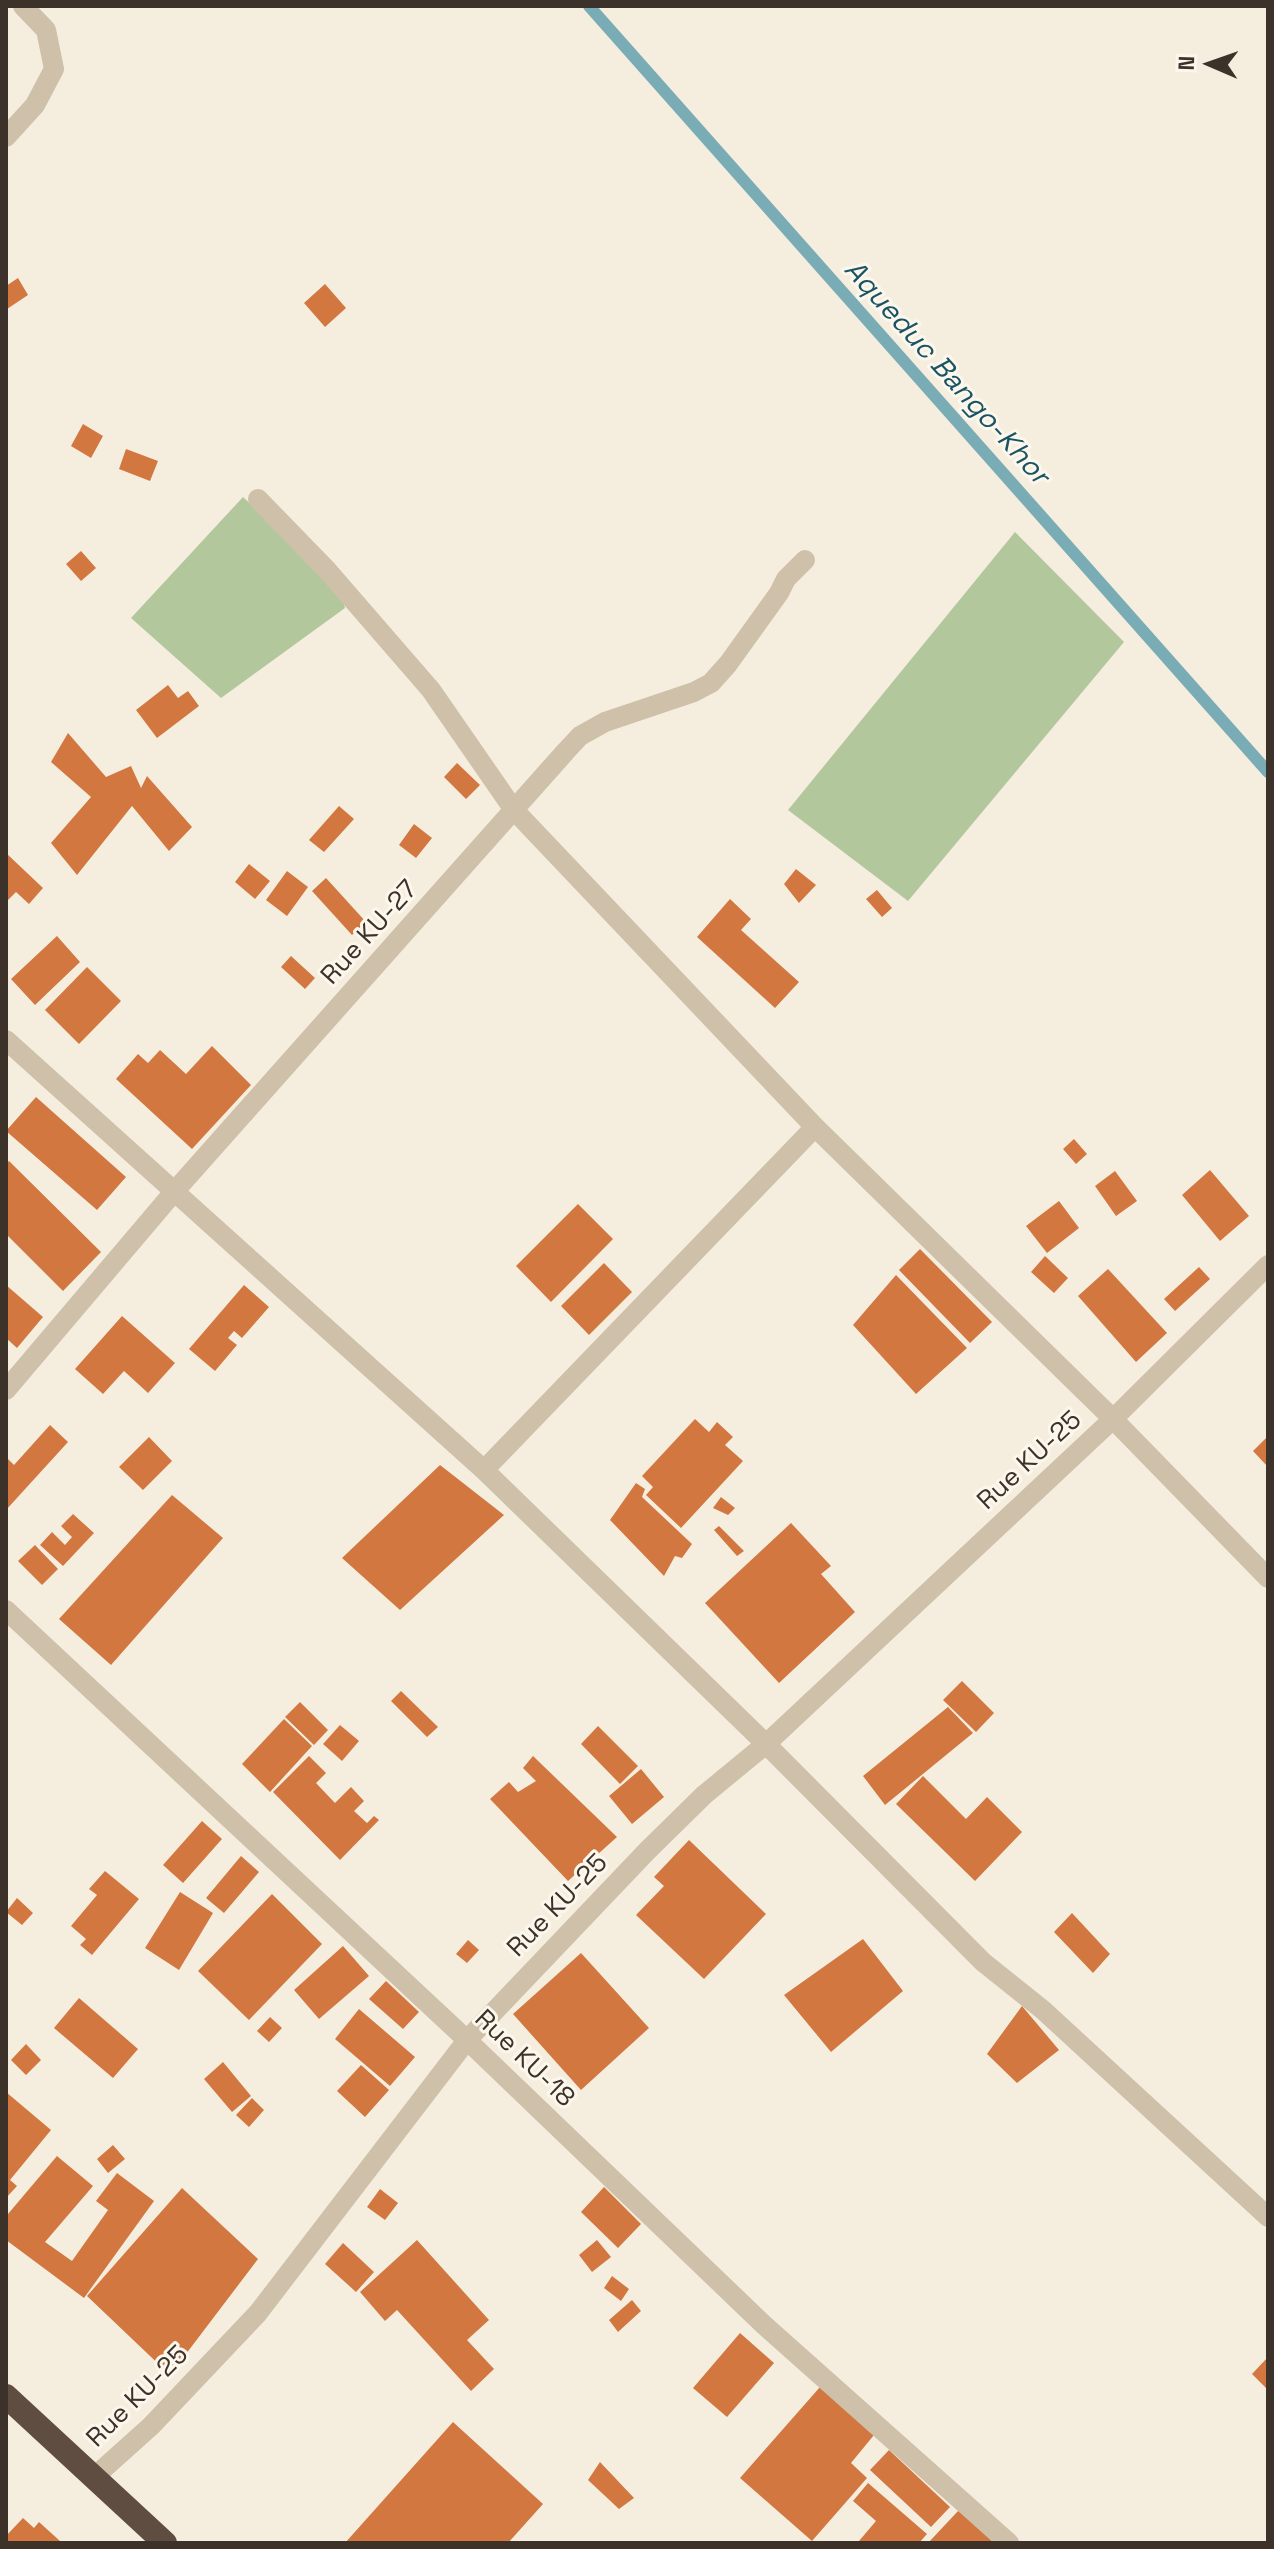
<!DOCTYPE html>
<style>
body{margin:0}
#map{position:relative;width:1274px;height:2549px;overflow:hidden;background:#f5eedf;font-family:"Space Grotesk",sans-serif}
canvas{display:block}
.frame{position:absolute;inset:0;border:8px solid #3c3229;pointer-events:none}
.north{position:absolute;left:1170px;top:24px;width:80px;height:80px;-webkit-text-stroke:6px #fcf7ec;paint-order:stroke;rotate:272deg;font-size:22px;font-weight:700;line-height:32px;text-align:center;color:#3c3229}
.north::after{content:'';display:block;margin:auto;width:28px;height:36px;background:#3c3229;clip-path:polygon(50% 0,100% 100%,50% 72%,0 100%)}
</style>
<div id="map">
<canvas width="1274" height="2549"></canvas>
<div class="frame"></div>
<div class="north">N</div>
</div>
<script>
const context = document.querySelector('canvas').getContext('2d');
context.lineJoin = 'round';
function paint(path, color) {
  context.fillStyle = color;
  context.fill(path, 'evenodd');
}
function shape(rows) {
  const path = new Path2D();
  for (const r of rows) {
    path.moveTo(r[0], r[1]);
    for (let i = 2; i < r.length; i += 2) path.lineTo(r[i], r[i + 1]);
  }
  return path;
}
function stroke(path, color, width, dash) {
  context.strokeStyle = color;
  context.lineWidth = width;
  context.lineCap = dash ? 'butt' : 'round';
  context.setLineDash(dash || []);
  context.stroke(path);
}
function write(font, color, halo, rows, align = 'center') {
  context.font = font + ' "Space Grotesk",sans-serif';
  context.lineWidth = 6;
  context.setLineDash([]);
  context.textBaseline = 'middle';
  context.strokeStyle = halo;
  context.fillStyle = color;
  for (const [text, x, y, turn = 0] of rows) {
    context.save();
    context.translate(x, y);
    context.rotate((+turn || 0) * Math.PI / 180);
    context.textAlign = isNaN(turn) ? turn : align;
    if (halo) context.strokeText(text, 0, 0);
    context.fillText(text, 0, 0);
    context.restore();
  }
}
const green = shape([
 [243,497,339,586,345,608,221,698,131,618],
 [1015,532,1124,642,908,901,788,810]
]);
const stream = shape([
 [589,6,1268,772]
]);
const building = shape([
 [18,278,28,295,7,309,6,286],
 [325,284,346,308,325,327,304,303],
 [83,424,103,436,91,458,71,446],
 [126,449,158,461,150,481,119,469],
 [81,551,96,568,81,581,66,564],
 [168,685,178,698,188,691,199,706,157,738,136,710],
 [68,733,106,777,131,766,141,788,147,776,192,827,169,851,132,806,77,875,51,843,91,797,51,762],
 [457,763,480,785,466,799,444,777],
 [339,806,354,819,324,852,309,840],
 [414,824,432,838,416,858,399,845],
 [6,853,43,888,29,904,16,892,6,902],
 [249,864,270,881,255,899,235,882],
 [796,869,816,885,799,903,784,884],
 [287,871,308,887,287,916,266,900],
 [326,878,366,922,352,935,312,891],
 [877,890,892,908,882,917,866,899],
 [730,899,751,919,741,930,799,982,775,1008,697,937],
 [57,936,80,962,35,1005,11,979],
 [291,956,315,978,305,989,281,967],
 [87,967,121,1001,79,1044,45,1010],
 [212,1046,251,1085,192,1149,116,1079,138,1054,148,1063,160,1050,186,1074],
 [36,1097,126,1177,97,1210,6,1131],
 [1074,1139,1087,1154,1076,1164,1063,1149],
 [9,1161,101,1252,63,1291,6,1234,6,1164],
 [1210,1170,1249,1216,1220,1241,1182,1195],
 [1115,1171,1137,1201,1116,1216,1095,1186],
 [1059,1201,1079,1228,1047,1253,1026,1226],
 [578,1204,613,1239,551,1302,516,1266],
 [920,1249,992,1322,970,1343,899,1270],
 [1045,1256,1068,1278,1054,1293,1031,1272],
 [604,1263,632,1292,589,1335,561,1306],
 [1199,1267,1210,1279,1175,1311,1164,1299],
 [1108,1269,1167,1333,1136,1362,1078,1296],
 [896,1275,967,1348,916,1394,853,1325],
 [6,1285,43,1317,17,1348,6,1338],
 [244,1285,269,1307,242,1338,234,1331,228,1338,237,1345,215,1371,189,1349],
 [122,1316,175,1363,148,1393,124,1371,103,1394,75,1369],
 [695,1419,709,1432,717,1422,733,1437,725,1445,743,1461,681,1528,646,1495,653,1487,642,1476],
 [50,1425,68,1442,6,1510,6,1457,14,1465],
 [1268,1436,1268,1467,1253,1451],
 [149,1437,172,1461,143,1490,119,1467],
 [440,1465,504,1515,400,1610,342,1558],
 [636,1483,645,1489,642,1497,692,1544,682,1558,675,1556,664,1576,610,1520],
 [172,1495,223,1538,111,1665,59,1619],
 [721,1497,735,1508,728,1515,713,1508],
 [73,1514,94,1533,63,1566,40,1545,52,1532,65,1545,72,1537,61,1526],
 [791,1523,831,1566,821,1574,855,1612,779,1683,705,1603],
 [719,1526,744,1551,737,1556,714,1530],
 [35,1545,58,1569,42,1585,18,1561],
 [962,1681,994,1713,976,1732,943,1700],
 [401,1691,438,1727,427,1737,391,1701],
 [300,1702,328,1730,314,1745,285,1717],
 [948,1707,973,1733,885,1805,863,1776],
 [284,1719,312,1746,270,1792,242,1764],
 [340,1725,359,1741,342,1761,323,1744],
 [598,1726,638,1766,620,1784,581,1744],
 [309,1756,326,1773,316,1783,335,1803,351,1787,364,1801,354,1811,367,1823,374,1816,379,1820,340,1860,273,1792],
 [533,1756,617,1837,568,1881,490,1799,509,1782,518,1792,536,1781,523,1768],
 [641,1769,664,1797,632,1824,609,1796],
 [923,1776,966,1819,987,1797,1022,1832,975,1881,896,1804],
 [202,1821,222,1839,183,1883,163,1865],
 [689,1840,766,1914,704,1979,636,1915,664,1886,654,1877],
 [241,1856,259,1872,224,1913,206,1898],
 [105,1871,139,1899,92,1955,80,1945,86,1939,71,1926,97,1895,89,1889],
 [180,1892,213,1913,179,1970,145,1948],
 [272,1894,322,1944,249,2020,198,1971],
 [17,1898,33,1913,22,1925,6,1912],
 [1072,1913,1110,1954,1093,1973,1054,1932],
 [863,1939,903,1991,831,2052,784,1995],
 [468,1940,479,1950,467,1963,456,1954],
 [343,1946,369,1976,319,2019,294,1990],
 [581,1953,649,2028,581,2090,513,2014],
 [386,1981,419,2012,403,2029,369,1999],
 [79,1998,138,2049,113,2078,54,2028],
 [1022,2006,1059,2050,1017,2083,987,2054],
 [359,2009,415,2057,390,2086,335,2039],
 [270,2017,282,2028,269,2042,257,2031],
 [26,2044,41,2060,26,2075,11,2060],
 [223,2062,251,2096,232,2112,204,2079],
 [361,2065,389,2090,365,2117,337,2091],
 [6,2092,51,2130,10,2180,17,2186,6,2198],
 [252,2098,264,2110,249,2127,236,2115],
 [113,2145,125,2159,108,2173,97,2159],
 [57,2156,93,2186,45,2242,72,2261,108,2210,96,2201,117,2173,154,2201,84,2298,6,2240,6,2213,8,2214],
 [604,2187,641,2224,618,2248,581,2212],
 [182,2188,258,2259,170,2375,87,2296],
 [380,2189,398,2203,385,2220,367,2207],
 [417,2240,489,2320,467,2340,494,2369,471,2391,397,2310,385,2321,360,2292],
 [597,2240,611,2257,592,2272,579,2255],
 [343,2243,374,2272,356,2292,325,2264],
 [612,2276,629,2289,621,2301,604,2288],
 [632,2300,641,2311,618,2332,609,2320],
 [740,2333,774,2363,727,2417,693,2388],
 [1268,2357,1268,2390,1252,2374],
 [820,2387,874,2435,851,2463,867,2478,812,2541,740,2478],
 [453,2422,543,2504,508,2543,345,2543],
 [889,2450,950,2507,931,2527,870,2470],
 [600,2462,634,2498,619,2509,588,2480],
 [868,2483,927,2534,919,2543,859,2541,876,2521,853,2501],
 [959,2510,994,2543,928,2543],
 [23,2518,34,2528,39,2522,60,2541,59,2543,6,2543,6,2536]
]);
const minor = shape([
 [6,137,35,105,54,69,46,30,23,6],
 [258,499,327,570,431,690,514,810,815,1127,1113,1419,1268,1578],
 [6,1040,484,1470,766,1744,983,1962,1043,2010,1268,2217],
 [6,1390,173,1193,566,751,580,736,605,722,694,692,711,683,728,664,779,593,786,579,805,560],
 [484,1470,815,1127],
 [6,1610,467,2040,764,2325,1009,2543],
 [93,2478,151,2426,258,2313,467,2040,647,1851,704,1795,766,1744,1113,1419,1268,1265]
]);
const highway = shape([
 [6,2396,165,2543]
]);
const streetNames = [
 ["Rue KU-27",370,933,-48],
 ["Rue KU-25",1030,1461,-43],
 ["Rue KU-25",558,1906,-46],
 ["Rue KU-18",524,2059,44],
 ["Rue KU-25",138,2397,-45]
];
const waterNames = [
 ["Aqueduc Bango-Khor",946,373,48]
];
paint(green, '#b3c79d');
stroke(stream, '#7aacb6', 12);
paint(building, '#d27740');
stroke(minor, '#cfc0a9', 20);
stroke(highway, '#5e4d40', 24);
write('26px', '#3c3229', '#fcf7ec', streetNames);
write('italic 28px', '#1a5463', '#fcf7ec', waterNames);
</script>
